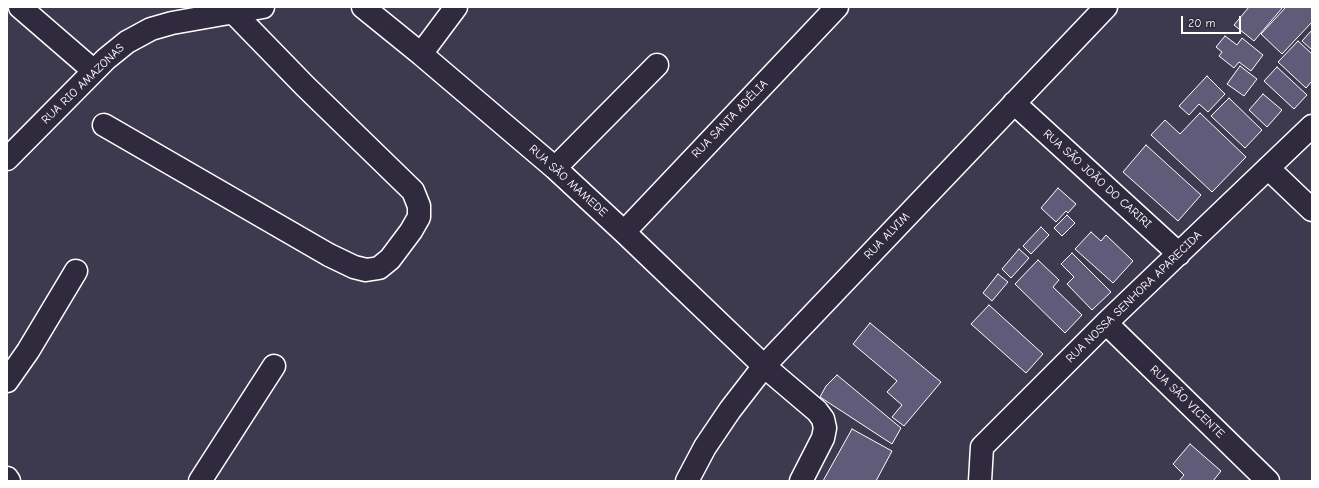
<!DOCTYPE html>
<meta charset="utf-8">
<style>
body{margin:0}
#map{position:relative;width:1319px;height:488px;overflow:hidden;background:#3d394f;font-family:"Comic Neue",sans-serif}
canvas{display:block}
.frame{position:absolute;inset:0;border:8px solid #fff;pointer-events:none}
.scale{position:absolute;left:1181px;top:16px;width:60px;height:18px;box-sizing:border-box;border:2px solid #fff;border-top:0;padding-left:5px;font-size:12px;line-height:14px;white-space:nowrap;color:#fff;-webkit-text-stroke:3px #2f2a3d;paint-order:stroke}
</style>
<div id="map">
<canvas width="1319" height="488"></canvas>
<div class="frame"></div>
<div class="scale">20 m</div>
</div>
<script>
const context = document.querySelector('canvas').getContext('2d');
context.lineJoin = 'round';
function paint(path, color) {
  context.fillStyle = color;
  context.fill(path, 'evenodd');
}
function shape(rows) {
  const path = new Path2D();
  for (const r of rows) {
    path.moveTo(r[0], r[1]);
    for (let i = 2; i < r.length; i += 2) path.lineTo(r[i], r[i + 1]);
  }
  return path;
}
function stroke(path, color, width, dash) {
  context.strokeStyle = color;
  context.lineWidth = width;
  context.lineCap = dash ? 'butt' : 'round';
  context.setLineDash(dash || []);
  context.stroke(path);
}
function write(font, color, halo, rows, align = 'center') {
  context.font = font + ' "Comic Neue",sans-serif';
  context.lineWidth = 4;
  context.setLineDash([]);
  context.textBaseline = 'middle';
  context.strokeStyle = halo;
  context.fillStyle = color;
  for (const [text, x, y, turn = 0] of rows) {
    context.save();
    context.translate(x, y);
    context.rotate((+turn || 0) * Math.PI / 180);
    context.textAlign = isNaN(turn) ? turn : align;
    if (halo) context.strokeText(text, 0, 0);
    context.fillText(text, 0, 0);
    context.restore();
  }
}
const building = shape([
 [1249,7,1283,7,1254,41,1234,25,1249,7],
 [1286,7,1312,7,1312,22,1282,54,1261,34,1286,7],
 [1312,30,1312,50,1302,41,1312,30],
 [1225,36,1237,45,1242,38,1263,55,1251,71,1239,62,1234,68,1219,56,1222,52,1216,47,1225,36],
 [1298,41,1312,54,1312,81,1306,88,1278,62,1298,41],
 [1240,66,1257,79,1244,96,1227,84,1240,66],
 [1277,67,1307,95,1294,109,1264,81,1277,67],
 [1207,76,1225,94,1208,112,1199,104,1189,115,1179,106,1207,76],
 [1263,94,1282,110,1267,127,1249,110,1263,94],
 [1229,98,1262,130,1245,148,1211,116,1229,98],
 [1200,113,1246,157,1212,192,1151,135,1165,120,1180,134,1200,113],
 [1146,145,1201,195,1178,221,1123,172,1146,145],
 [1058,188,1076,204,1068,213,1066,211,1056,222,1041,208,1058,188],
 [1067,215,1075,223,1062,236,1054,228,1067,215],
 [1041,227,1049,235,1031,254,1023,246,1041,227],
 [1091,232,1101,241,1106,235,1133,261,1113,283,1075,249,1091,232],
 [1019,249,1029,258,1011,278,1002,269,1019,249],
 [1072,253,1111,292,1092,310,1067,284,1074,277,1061,264,1072,253],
 [1038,260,1059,280,1053,287,1082,315,1065,333,1015,284,1038,260],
 [998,274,1008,282,992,301,983,293,998,274],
 [989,305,1043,354,1026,373,971,324,989,305],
 [870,323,941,382,904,426,892,417,902,405,887,392,897,381,853,344,870,323],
 [837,375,901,428,892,444,820,397,826,386,837,375],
 [852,429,892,451,876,481,823,481,852,429],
 [1190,444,1221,471,1213,481,1179,481,1184,475,1173,464,1190,444]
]);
const minor = shape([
 [20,7,94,71],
 [363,7,421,54,555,168,624,232,764,366,817,411,823,419,825,428,823,438,801,481],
 [421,54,456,7],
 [1014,103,1179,254],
 [104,125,329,255,354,267,366,270,379,268,390,259,411,231,419,217,419,206,413,191,305,86,233,12],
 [7,159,106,59,127,42,151,29,172,23,263,7],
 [555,168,657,65],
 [1268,168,1312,210],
 [624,232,837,7],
 [1106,323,1268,481],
 [7,381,28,351,76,271],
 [7,478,9,481],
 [200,481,274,366],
 [687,481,705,447,730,410,764,366,1106,7],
 [980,481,982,447,1106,323,1312,126]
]);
const streetNames = [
 ["RUA RIO AMAZONAS",83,84,-44],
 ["RUA SANTA ADÉLIA",730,119,-46],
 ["RUA SÃO JOÃO DO CARIRI",1097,179,42],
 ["RUA SÃO MAMEDE",568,181,42],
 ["RUA ALVIM",887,236,-46],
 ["RUA NOSSA SENHORA APARECIDA",1134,297,-44],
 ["RUA SÃO VICENTE",1187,402,44]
];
paint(building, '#5f5b78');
stroke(building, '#fff', 1);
stroke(minor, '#fff', 25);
stroke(minor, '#2f2a3d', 22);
write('12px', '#fff', '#2f2a3d', streetNames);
</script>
